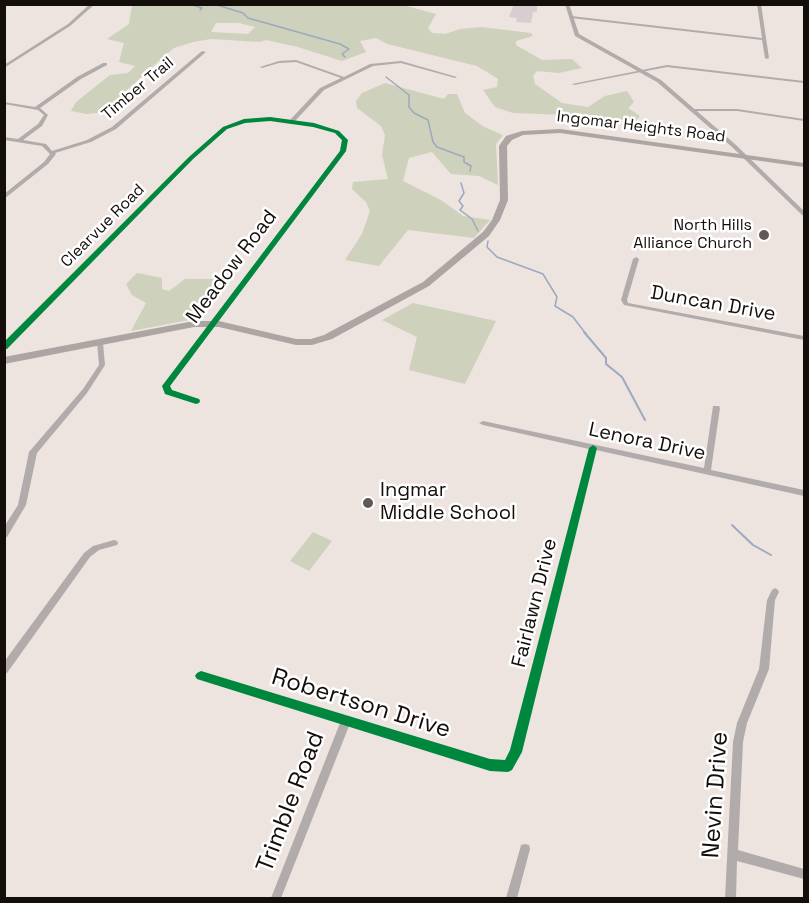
<!DOCTYPE html>
<style>
body{margin:0}
#map{position:relative;width:809px;height:903px;overflow:hidden;background:#ede3df;font-family:"Space Grotesk",sans-serif}
canvas{display:block}
.frame{position:absolute;inset:0;border:6px solid #140e0b;pointer-events:none}
</style>
<div id="map">
<canvas width="809" height="903"></canvas>
<div class="frame"></div>
</div>
<script>
const context = document.querySelector('canvas').getContext('2d');
context.lineJoin = 'round';
function paint(path, color) {
  context.fillStyle = color;
  context.fill(path, 'evenodd');
}
function shape(rows) {
  const path = new Path2D();
  for (const r of rows) {
    path.moveTo(r[0], r[1]);
    for (let i = 2; i < r.length; i += 2) path.lineTo(r[i], r[i + 1]);
  }
  return path;
}
function stroke(path, color, width, dash) {
  context.strokeStyle = color;
  context.lineWidth = width;
  context.lineCap = dash ? 'butt' : 'round';
  context.setLineDash(dash || []);
  context.stroke(path);
}
function write(font, color, halo, rows, align = 'center') {
  context.font = font + ' "Space Grotesk",sans-serif';
  context.lineWidth = 5;
  context.setLineDash([]);
  context.textBaseline = 'middle';
  context.strokeStyle = halo;
  context.fillStyle = color;
  for (const [text, x, y, turn = 0] of rows) {
    context.save();
    context.translate(x, y);
    context.rotate((+turn || 0) * Math.PI / 180);
    context.textAlign = isNaN(turn) ? turn : align;
    if (halo) context.strokeText(text, 0, 0);
    context.fillText(text, 0, 0);
    context.restore();
  }
}
const green = shape([
 [403,5,436,14,428,28,432,33,445,34,460,29,481,27,531,33,533,36,516,41,516,45,542,60,572,59,582,68,559,73,537,71,533,76,535,84,562,103,588,107,605,96,627,91,634,102,628,108,640,116,635,122,594,116,513,113,495,107,483,90,497,87,498,79,477,66,387,44,376,38,360,41,366,52,342,61,298,47,266,40,260,42,211,39,193,42,174,48,163,57,103,112,87,114,71,111,76,102,110,75,128,73,135,66,119,62,124,43,107,39,129,24,132,5],
 [216,23,239,23,255,27,248,34,211,32],
 [385,83,444,99,448,94,457,94,465,113,484,127,503,135,496,144,498,185,479,176,451,174,432,152,409,158,403,181,441,200,463,216,490,220,474,238,408,230,379,266,345,260,362,234,370,211,366,202,352,189,353,182,388,179,382,155,385,135,381,126,357,108,356,101,362,93],
 [137,273,162,278,162,289,169,291,185,279,216,279,205,317,131,331,146,303,132,295,126,284],
 [413,303,496,321,465,384,409,370,417,337,382,320],
 [313,532,332,541,309,571,290,561]
]);
const streamFar1 = shape([
 [190,4,202,8,200,10],
 [214,4,243,13,248,18,340,44,349,49,342,54,345,57],
 [386,77,409,95,409,107,414,113,428,120,433,142,437,147,464,157,464,162,471,166,470,171],
 [461,183,464,193,459,201,463,206,460,210,472,219,478,231],
 [488,241,487,247,497,257,543,274,557,297,555,306,573,317,586,334]
]);
const stream = shape([
 [584,332,606,358,606,364,622,377,645,420],
 [732,525,753,545,771,555]
]);
const building = shape([
 [514,4,537,4,537,12,533,12,531,23,516,22,517,18,509,17]
]);
const minor = shape([
 [90,4,95,4,70,26,4,68,4,65,68,24,90,4],
 [757,4,761,4,769,58,767,59,765,58,762,40,571,18,569,17,571,16,762,38,757,4],
 [202,51,206,52,116,129,91,142,55,153,56,154,48,164,4,199,4,194,44,162,50,154,42,146,4,140,4,137,18,139,38,124,44,115,38,110,4,104,4,102,35,107,77,77,103,63,107,63,107,65,81,79,40,108,48,115,42,126,23,140,46,144,52,151,87,140,112,127,202,51],
 [296,60,344,77,370,64,401,61,457,77,455,78,401,63,373,66,324,90,295,121,314,124,339,131,347,140,346,151,170,386,171,391,199,399,200,401,199,403,196,403,166,394,163,386,340,151,342,140,335,133,313,126,270,120,245,122,227,129,193,159,6,348,4,349,4,343,189,157,223,127,244,120,270,118,290,120,320,88,341,78,296,62,279,63,262,68,260,67,279,61,296,60],
 [667,65,804,81,804,83,667,67,574,85,572,84,667,65],
 [690,109,737,109,804,119,804,121,737,111,692,111,690,110,690,109],
 [636,257,639,259,627,300,628,303,804,336,804,340,624,305,621,300,633,259,636,257],
 [100,341,103,343,105,365,87,393,37,453,26,505,7,537,4,538,4,527,18,505,29,452,83,389,99,365,97,343,100,341],
 [713,406,719,406,720,408,711,470,804,490,804,496,596,450,521,752,512,769,508,771,490,770,349,726,281,898,271,898,340,723,201,680,198,679,196,676,198,673,201,672,490,760,505,761,511,751,589,449,483,425,479,423,483,421,704,468,713,406],
 [114,540,117,541,118,543,117,545,99,550,90,557,7,673,4,674,4,662,84,553,93,546,114,540],
 [775,588,778,590,779,592,775,600,769,669,747,723,743,742,738,850,804,869,804,879,737,861,736,898,725,898,733,742,737,723,759,669,767,600,772,590,775,588],
 [525,844,529,845,530,849,517,898,506,898,520,849,521,845,525,844]
]);
const tertiary = shape([
 [565,4,569,4,579,34,661,80,736,145,804,211,804,216,802,215,732,147,657,82,575,36,565,4]
]);
const primary = shape([
 [560,129,804,163,804,167,560,133,523,135,512,140,507,146,508,200,500,220,489,236,429,286,332,339,312,345,296,345,219,327,194,327,4,364,4,357,194,321,219,321,296,339,311,339,324,335,423,282,483,232,492,220,500,200,499,146,506,136,522,131,560,129]
]);
const cycleway = shape([
 [270,117,314,123,339,131,348,140,346,151,170,386,172,390,199,399,200,401,199,403,196,404,165,394,162,386,340,151,342,140,335,133,313,127,270,121,245,123,227,129,193,159,7,349,4,349,4,342,189,157,223,127,244,119,270,117],
 [593,445,597,448,522,752,512,770,508,772,490,771,197,679,195,676,197,673,201,671,490,759,505,760,510,750,589,448,593,445]
]);
const markers = [
 [764,235,6,"#605955"],
 [368,503,6,"#605955"]
];
const farStreetnames = [
 ["Timber Trail",138,89,-40],
 ["Ingomar Heights Road",641,127,7],
 ["Clearvue Road",103,226,-45]
];
const farPoinames = [
 ["North Hills",752,226],
 ["Alliance Church",752,244]
];
const streetNames = [
 ["Meadow Road",232,267,-53],
 ["Duncan Drive",713,304,10],
 ["Lenora Drive",647,442,12],
 ["Fairlawn Drive",535,603,-76]
];
const poiNames = [
 ["Ingmar",380,491],
 ["Middle School",380,514]
];
const nearStreetnames = [
 ["Robertson Drive",361,704,17],
 ["Nevin Drive",716,795,-86],
 ["Trimble Road",291,802,-69]
];
paint(green, '#ced1bc');
stroke(streamFar1, '#9ca9bf', 1.5);
stroke(stream, '#9ca9bf', 2);
paint(building, '#d8cdd1');
paint(minor, '#b1acab');
paint(tertiary, '#b1acab');
paint(primary, '#aca5a3');
paint(cycleway, '#00873e');
for (const [x, y, r, color] of markers) {
  const dot = new Path2D();
  dot.arc(x, y, r, 0, 2 * Math.PI);
  context.fillStyle = color;
  context.fill(dot);
  stroke(dot, '#fff', 2);
}
write('16px', '#140e0b', '#fff', farStreetnames);
write('16px', '#140e0b', '#fff', farPoinames, 'right');
write('20px', '#140e0b', '#fff', streetNames);
write('20px', '#140e0b', '#fff', poiNames, 'left');
write('24px', '#140e0b', '#fff', nearStreetnames);
</script>
